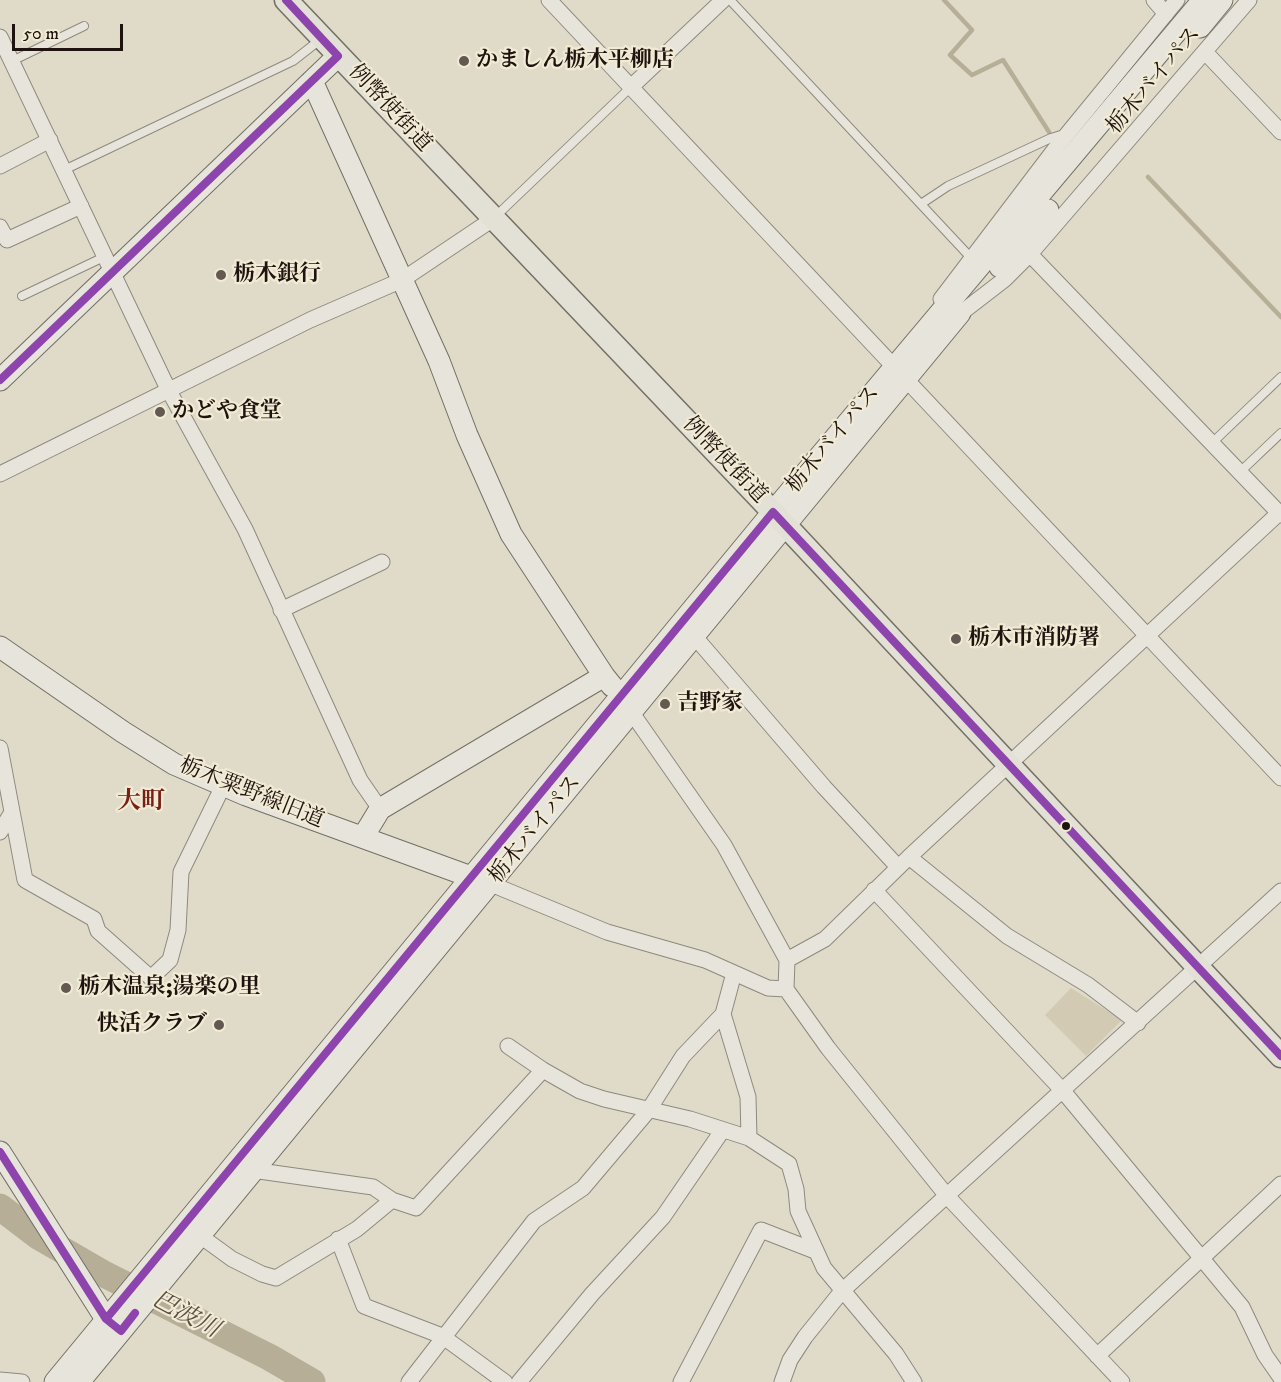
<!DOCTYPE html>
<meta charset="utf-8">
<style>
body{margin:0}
#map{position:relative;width:1281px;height:1382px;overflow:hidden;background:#e0dbc9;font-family:"IM FELL DW Pica",serif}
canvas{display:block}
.scale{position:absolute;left:12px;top:24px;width:111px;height:27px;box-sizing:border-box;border:3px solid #1f130f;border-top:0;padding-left:8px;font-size:18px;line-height:21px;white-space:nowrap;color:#1f130f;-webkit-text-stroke:4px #f1ebd5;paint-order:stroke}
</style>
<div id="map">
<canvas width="1281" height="1382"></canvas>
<div class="scale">50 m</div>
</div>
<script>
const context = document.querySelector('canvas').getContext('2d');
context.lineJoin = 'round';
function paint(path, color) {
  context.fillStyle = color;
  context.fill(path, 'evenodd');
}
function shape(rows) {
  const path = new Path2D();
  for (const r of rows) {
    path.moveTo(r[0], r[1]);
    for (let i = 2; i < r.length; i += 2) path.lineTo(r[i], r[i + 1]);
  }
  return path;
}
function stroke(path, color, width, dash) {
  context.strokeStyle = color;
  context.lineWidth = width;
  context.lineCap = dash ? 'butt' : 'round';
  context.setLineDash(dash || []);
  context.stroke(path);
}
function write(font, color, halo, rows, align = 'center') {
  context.font = font + ' "IM FELL DW Pica","Noto Serif JP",serif';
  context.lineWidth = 4.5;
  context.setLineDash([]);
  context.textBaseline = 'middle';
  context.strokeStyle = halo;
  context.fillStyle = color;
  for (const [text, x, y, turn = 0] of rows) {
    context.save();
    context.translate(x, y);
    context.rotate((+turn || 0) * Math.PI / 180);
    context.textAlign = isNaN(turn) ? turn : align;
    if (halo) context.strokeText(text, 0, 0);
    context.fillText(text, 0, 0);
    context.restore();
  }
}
const green = shape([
 [1071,988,1122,1020,1086,1056,1045,1015]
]);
const stream = shape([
 [944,0,972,30,950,55,972,75,1003,60,1049,132],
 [1148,177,1281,317]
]);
const river = shape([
 [0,1207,38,1236,102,1273,269,1357,312,1382]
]);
const lane = shape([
 [730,0,973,260],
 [12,61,84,26],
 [64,170,293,61,321,39],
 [921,204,948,186,1051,138,1064,134],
 [496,216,631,87],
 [22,296,106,256],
 [1212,443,1281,377],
 [1240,472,1281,433]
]);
const street = shape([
 [549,0,1281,778],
 [1154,0,1166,14],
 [0,37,169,391,245,529,360,780,380,809],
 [1205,52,1281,132],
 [631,87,723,0],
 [0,166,50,140],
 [0,227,7,240,81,206],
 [1024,248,1281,515],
 [941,299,1055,149,1177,0],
 [961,313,1005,279,1030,254,1249,0],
 [0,474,310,320,402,280,493,219],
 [281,610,382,562],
 [695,637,824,787,898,867],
 [632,713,724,845,787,960,786,989,828,1048,947,1196,1122,1382],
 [0,748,25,880,94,919,98,931,151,978,170,960,178,930,181,872,223,786],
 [0,832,12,812],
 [909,857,1007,936,1088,985,1138,1023],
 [491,884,607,932,705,960,768,988,786,989],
 [874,890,1063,1091,1242,1307,1265,1355,1281,1378],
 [787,960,825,939,909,857,1279,513],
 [723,1014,748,1097,749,1138],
 [508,1046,543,1070,580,1091,604,1099,690,1119,749,1138,789,1164,796,1189,798,1211,824,1268,896,1354,914,1382],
 [252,1170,373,1187,392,1200],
 [199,1235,232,1259,262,1274,276,1278,357,1229,392,1200,416,1208,543,1070],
 [338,1239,364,1306,442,1336,505,1382],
 [1097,1356,1281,1184],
 [0,1380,22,1382],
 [409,1382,534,1221,583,1188,648,1111,683,1056,723,1014,734,973],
 [519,1382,592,1294,663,1217,722,1131],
 [681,1382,761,1230,815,1251],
 [782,1382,790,1360,805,1337,842,1291,1281,891]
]);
const secondary = shape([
 [1200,27,1222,0],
 [312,81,439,361,467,435,511,534,604,676],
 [1000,267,1048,210],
 [0,380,338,56],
 [0,647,123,732,174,764,246,795,485,882],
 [363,837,380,809,604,676,612,686],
 [0,1152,106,1319,116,1327],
 [55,1382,773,512,1203,0],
 [79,1382,960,313]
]);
const primary = shape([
 [286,0,773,512,1281,1056]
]);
const bus1 = shape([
 [286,0,338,56],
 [0,380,338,56],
 [0,1152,106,1319,121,1331,135,1313],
 [106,1319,773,512,1281,1056]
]);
const markers = [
 [464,61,6,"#635950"],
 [221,275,6,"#635950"],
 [160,412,6,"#635950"],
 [956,639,6,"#635950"],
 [665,704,6,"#635950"],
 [1066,826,5,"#1f130f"],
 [66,988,6,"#635950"],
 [219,1025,6,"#635950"]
];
const poiNames = [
 ["かましん栃木平柳店",476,61],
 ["栃木銀行",233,275],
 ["かどや食堂",172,412],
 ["栃木市消防署",968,639],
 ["吉野家",677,704],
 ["栃木温泉;湯楽の里",78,988],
 ["快活クラブ",207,1025,"right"]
];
const streetNames = [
 ["栃木バイパス",1155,81,-50],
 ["例幣使街道",389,109,47],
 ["栃木バイパス",834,440,-50],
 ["例幣使街道",724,461,46],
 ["栃木粟野線旧道",251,794,22],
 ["栃木バイパス",536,830,-51]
];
const neighbourhoodNames = [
 ["大町",141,803]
];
const waterNames = [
 ["巴波川",185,1316,28]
];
paint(green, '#d2cab3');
stroke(stream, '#b7ae98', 4.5);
stroke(river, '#b7ae98', 27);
stroke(lane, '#8e897f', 10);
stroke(street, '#8e897f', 17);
stroke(secondary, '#736f65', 23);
stroke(primary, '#736f65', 25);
stroke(lane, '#e7e4db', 8);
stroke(street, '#e7e4db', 15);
stroke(secondary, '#e7e4db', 21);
stroke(primary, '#e3e0d5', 22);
stroke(bus1, '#8e44ad', 8);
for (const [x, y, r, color] of markers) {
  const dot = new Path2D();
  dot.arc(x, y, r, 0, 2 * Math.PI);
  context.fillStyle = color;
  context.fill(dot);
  stroke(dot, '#f1ebd5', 2);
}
write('bold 22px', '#1f130f', '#f1ebd5', poiNames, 'left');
write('22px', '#1f130f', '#f1ebd5', streetNames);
write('bold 24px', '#7a1f14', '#f1ebd5', neighbourhoodNames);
write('italic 24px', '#5b5043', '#f1ebd5', waterNames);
</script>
